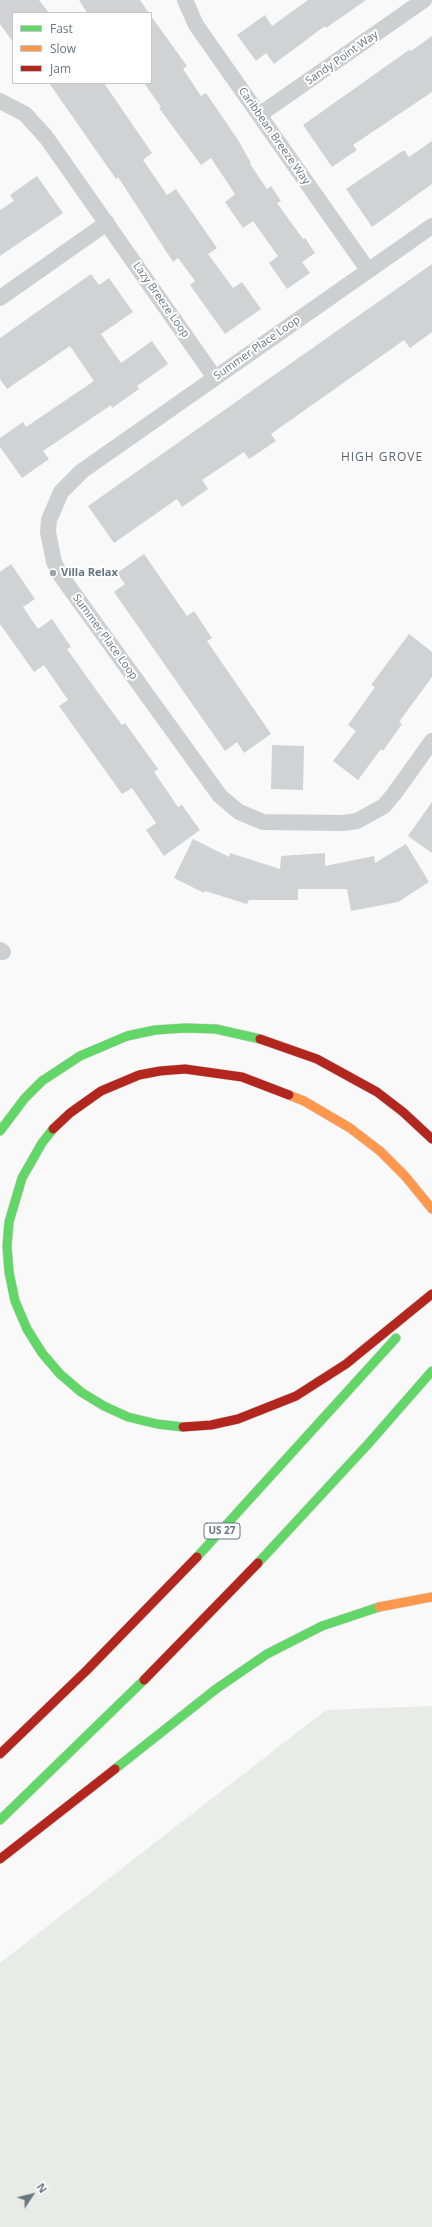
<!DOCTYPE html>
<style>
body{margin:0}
#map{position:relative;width:432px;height:2227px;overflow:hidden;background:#f9f9f9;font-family:"Open Sans",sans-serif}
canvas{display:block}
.legend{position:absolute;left:12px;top:12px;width:140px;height:72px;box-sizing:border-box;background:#fff;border:1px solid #c1c8cd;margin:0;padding:5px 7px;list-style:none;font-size:12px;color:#657683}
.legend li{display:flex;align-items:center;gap:8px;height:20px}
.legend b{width:20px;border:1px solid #c1c8cd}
.north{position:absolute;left:12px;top:2175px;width:40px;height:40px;-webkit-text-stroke:3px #fff;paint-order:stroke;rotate:55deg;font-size:11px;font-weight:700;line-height:16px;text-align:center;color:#657683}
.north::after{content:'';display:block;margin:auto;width:14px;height:18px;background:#657683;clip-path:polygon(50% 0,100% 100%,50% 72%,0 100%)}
</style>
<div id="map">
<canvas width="432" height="2227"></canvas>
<ul class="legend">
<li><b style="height:5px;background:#63d668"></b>Fast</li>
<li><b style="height:5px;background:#ff974d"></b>Slow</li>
<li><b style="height:5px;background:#b3261e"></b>Jam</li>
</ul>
<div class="north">N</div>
</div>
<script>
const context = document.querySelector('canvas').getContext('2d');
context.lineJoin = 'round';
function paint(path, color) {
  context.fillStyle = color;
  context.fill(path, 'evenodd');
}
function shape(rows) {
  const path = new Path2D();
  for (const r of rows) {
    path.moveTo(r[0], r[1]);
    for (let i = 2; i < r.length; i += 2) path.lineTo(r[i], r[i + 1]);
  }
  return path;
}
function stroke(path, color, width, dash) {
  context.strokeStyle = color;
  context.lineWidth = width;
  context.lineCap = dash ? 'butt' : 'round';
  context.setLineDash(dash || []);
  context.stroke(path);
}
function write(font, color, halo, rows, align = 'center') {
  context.font = font + ' "Open Sans",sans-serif';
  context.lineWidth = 4;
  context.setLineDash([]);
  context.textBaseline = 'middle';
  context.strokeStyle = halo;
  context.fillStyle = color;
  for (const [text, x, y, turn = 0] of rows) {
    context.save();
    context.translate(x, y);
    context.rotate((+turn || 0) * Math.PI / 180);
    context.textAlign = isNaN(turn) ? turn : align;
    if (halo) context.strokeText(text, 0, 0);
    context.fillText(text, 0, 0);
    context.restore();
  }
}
const green = shape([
 [432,1706,432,2227,0,2227,0,1963,326,1710]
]);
const building = shape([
 [0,0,39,0,49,13,13,13,13,42,0,24],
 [79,0,140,0,149,13,87,13],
 [308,0,366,0,326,28,325,26,274,64,266,53,256,61,237,35,265,15,272,26],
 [151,16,187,66,183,69,201,96,206,93,238,140,251,163,250,164,267,189,271,186,281,201,277,203,303,239,305,238,315,253,302,262,310,273,287,289,269,263,278,256,253,221,243,228,225,202,235,194,211,158,201,165,159,108,161,107,144,83,151,83],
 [432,36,432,92,353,145,357,150,332,167,303,125,409,50,411,51],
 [49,83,104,83,152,153,143,160,167,195,176,189,217,248,208,254,233,288,242,282,261,309,225,334,190,285,195,281,178,258,173,262,118,177,116,179],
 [432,141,432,184,372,227,346,189,404,150,409,157],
 [37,176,63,213,0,256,0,210,14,201,10,195],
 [432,264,432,332,410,348,404,340,271,434,276,441,249,459,244,452,202,480,208,489,182,507,177,499,114,543,88,506],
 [91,274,99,285,109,278,133,312,101,334,121,363,152,341,168,364,137,386,139,389,112,408,111,405,43,451,49,459,22,478,0,447,0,438,23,422,26,427,94,381,70,346,7,389,0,379,0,338],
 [144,554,187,616,194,611,212,638,207,641,271,734,244,753,237,742,225,751,114,592,125,584,117,573],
 [11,564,35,599,23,607,38,629,52,619,71,647,67,649,99,694,122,725,125,723,158,769,154,772,178,807,182,805,200,830,164,856,146,830,156,823,132,788,122,794,59,706,68,700,44,665,34,672,0,624,0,572],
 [409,634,432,652,432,677,399,722,402,724,383,751,381,749,358,780,333,761,356,731,348,725,375,687,371,685],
 [272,745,304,746,303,790,271,789],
 [432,802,432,853,408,836],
 [193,839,229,857,230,853,280,869,281,856,325,853,325,866,374,856,375,863,406,844,429,882,398,902,351,911,347,889,298,889,298,900,249,900,247,904,205,891,204,893,174,878]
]);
const street = shape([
 [185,0,196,25,368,270],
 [0,101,25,114,46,137,215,378],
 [259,115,424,0],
 [432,226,82,471,61,492,49,520,48,532,54,562,61,576,220,796,239,812,263,822,343,823,357,821,384,806,394,794,432,741],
 [0,298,107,223],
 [0,950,3,952]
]);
const fast = shape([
 [53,1129,42,1143,22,1178,9,1222,7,1246,9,1272,15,1301,27,1329,42,1353,60,1374,81,1392,104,1406,128,1417,157,1424,183,1427],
 [0,1131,25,1098,42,1081,80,1056,127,1036,155,1030,185,1028,216,1029,260,1039],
 [197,1557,396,1338],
 [258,1563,369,1443,432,1371],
 [115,1769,216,1689,267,1654,322,1626,379,1607],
 [0,1820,144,1680]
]);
const slow = shape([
 [289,1095,304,1101,350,1128,380,1151,405,1176,432,1209],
 [379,1607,432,1597]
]);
const jam = shape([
 [260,1039,317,1059,377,1092,403,1112,432,1139],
 [53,1129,70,1113,101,1091,139,1075,160,1071,185,1069,242,1077,289,1095],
 [183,1427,211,1425,238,1419,296,1396,346,1364,432,1294],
 [144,1680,258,1563],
 [0,1754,87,1670,197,1557],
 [0,1859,115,1769]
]);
const markers = [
 [53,573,4,"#99a4ac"]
];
const shields = [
 [222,1531,36]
];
const shieldNames = [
 ["US 27",222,1531]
];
const streetNames = [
 ["Sandy Point Way",342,58,-35],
 ["Caribbean Breeze Way",274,136,55],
 ["Lazy Breeze Loop",161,300,55],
 ["Summer Place Loop",257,348,-35],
 ["Summer Place Loop",105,637,54]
];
const poiNames = [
 ["Villa Relax",61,573]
];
const neighbourhoodNames = [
 ["HIGH GROVE",382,458]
];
paint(green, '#e8ebe6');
paint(building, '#d0d2d3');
stroke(fast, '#d5d6d6', 10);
stroke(slow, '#d5d6d6', 10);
stroke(jam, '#d5d6d6', 10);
stroke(street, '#cecfd0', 16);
stroke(fast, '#63d668', 9);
stroke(slow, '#ff974d', 9);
stroke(jam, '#b3261e', 9);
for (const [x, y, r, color] of markers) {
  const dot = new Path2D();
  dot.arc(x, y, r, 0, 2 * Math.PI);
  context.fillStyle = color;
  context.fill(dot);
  stroke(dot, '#fff', 1.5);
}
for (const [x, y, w] of shields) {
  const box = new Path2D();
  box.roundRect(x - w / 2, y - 8, w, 16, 3);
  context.fillStyle = '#fff';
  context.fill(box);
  stroke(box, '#657683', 1);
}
write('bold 10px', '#657683', null, shieldNames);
write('11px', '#657683', '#fff', streetNames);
write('bold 11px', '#657683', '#fff', poiNames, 'left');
context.letterSpacing = '1px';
write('12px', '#57646e', '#fff', neighbourhoodNames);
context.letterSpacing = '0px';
</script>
